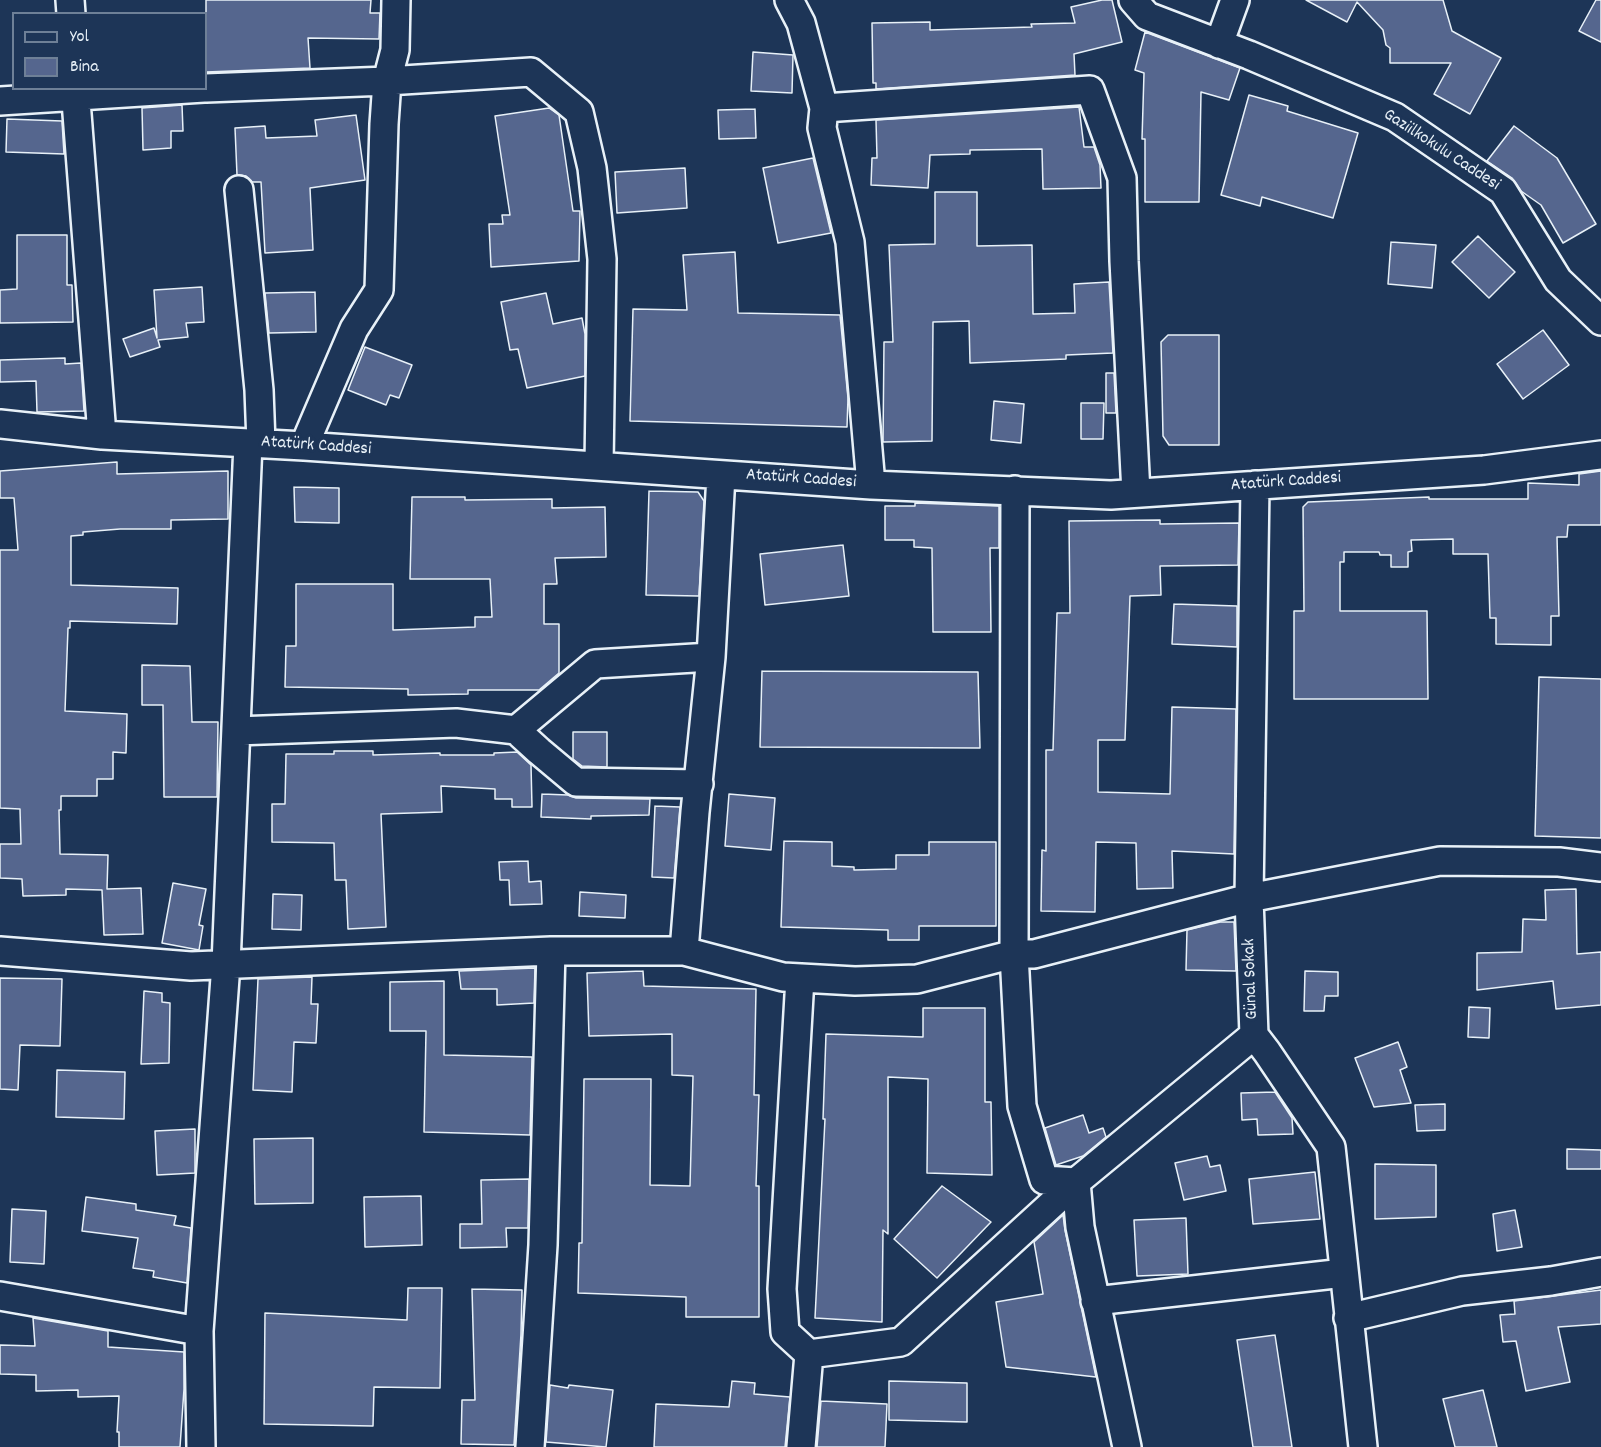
<!DOCTYPE html>
<meta charset="utf-8">
<style>
body{margin:0}
#map{position:relative;width:1601px;height:1447px;overflow:hidden;background:#1d3557;font-family:Dekko,sans-serif}
canvas{display:block}
.legend{position:absolute;left:12px;top:12px;width:195px;height:78px;box-sizing:border-box;background:#1d3557;border:2px solid #6e8097;margin:0;padding:8px 10px;list-style:none;font-size:18px;color:#e8f1f8}
.legend li{display:flex;align-items:center;gap:12px;height:30px}
.legend b{width:30px;border:2px solid #6e8097}
</style>
<div id="map">
<canvas width="1601" height="1447"></canvas>
<ul class="legend">
<li><b style="height:8px;background:#1d3557"></b>Yol</li>
<li><b style="height:16px;background:#55668e"></b>Bina</li>
</ul>
</div>
<script>
const context = document.querySelector('canvas').getContext('2d');
context.lineJoin = 'round';
function paint(path, color) {
  context.fillStyle = color;
  context.fill(path, 'evenodd');
}
function shape(rows) {
  const path = new Path2D();
  for (const r of rows) {
    path.moveTo(r[0], r[1]);
    for (let i = 2; i < r.length; i += 2) path.lineTo(r[i], r[i + 1]);
  }
  return path;
}
function stroke(path, color, width, dash) {
  context.strokeStyle = color;
  context.lineWidth = width;
  context.lineCap = dash ? 'butt' : 'round';
  context.setLineDash(dash || []);
  context.stroke(path);
}
function write(font, color, halo, rows, align = 'center') {
  context.font = font + ' Dekko,sans-serif';
  context.lineWidth = 6;
  context.setLineDash([]);
  context.textBaseline = 'middle';
  context.strokeStyle = halo;
  context.fillStyle = color;
  for (const [text, x, y, turn = 0] of rows) {
    context.save();
    context.translate(x, y);
    context.rotate((+turn || 0) * Math.PI / 180);
    context.textAlign = isNaN(turn) ? turn : align;
    if (halo) context.strokeText(text, 0, 0);
    context.fillText(text, 0, 0);
    context.restore();
  }
}
const building = shape([
 [206,0,371,0,370,13,380,13,379,39,308,38,310,68,206,72,206,0],
 [1102,0,1112,0,1122,42,1074,54,1075,75,876,89,876,83,873,83,872,23,930,22,930,30,1032,27,1031,24,1075,23,1071,7,1102,0],
 [1306,0,1443,0,1452,31,1501,58,1470,114,1434,94,1451,63,1390,63,1390,48,1386,45,1383,30,1357,2,1347,22,1306,0],
 [1596,0,1601,0,1601,42,1579,31,1596,0],
 [1145,32,1240,68,1229,100,1201,92,1199,202,1145,202,1145,139,1142,139,1144,73,1135,70,1145,32],
 [753,52,793,55,792,93,751,91,753,52],
 [1249,95,1288,106,1287,111,1358,133,1333,218,1262,197,1260,206,1221,195,1249,95],
 [182,105,183,131,171,131,171,148,143,150,142,108,182,105],
 [1079,107,1084,147,1094,147,1100,165,1101,188,1043,189,1042,149,970,150,970,154,930,155,928,188,871,185,872,158,877,158,876,120,1079,107],
 [549,108,559,115,573,211,580,211,579,261,491,267,489,224,503,224,502,215,510,215,495,116,549,108],
 [755,109,756,138,719,139,718,110,755,109],
 [356,115,365,180,310,188,313,250,265,253,261,182,252,182,246,176,237,175,235,128,265,126,266,138,317,136,315,120,356,115],
 [7,119,62,121,64,154,6,152,7,119],
 [1514,126,1557,158,1596,224,1563,243,1541,205,1521,191,1512,178,1487,161,1514,126],
 [813,158,831,233,778,243,763,168,813,158],
 [685,168,687,208,617,213,615,172,685,168],
 [935,192,977,192,977,246,1032,245,1033,314,1075,313,1074,284,1109,282,1113,353,1066,355,1066,359,970,363,969,321,933,322,932,441,883,442,884,342,893,342,889,245,935,244,935,192],
 [17,235,67,235,67,285,72,285,73,322,0,323,0,290,17,289,17,235],
 [1478,236,1515,272,1489,298,1452,262,1478,236],
 [1391,242,1436,245,1432,288,1388,284,1391,242],
 [735,252,738,313,840,315,848,398,847,427,630,421,633,309,687,310,683,255,735,252],
 [202,287,204,322,186,323,188,337,158,340,160,347,130,357,123,339,154,328,157,338,154,290,202,287],
 [315,292,316,332,269,333,265,293,315,292],
 [546,293,553,324,582,318,585,334,585,376,527,388,518,349,510,350,501,302,546,293],
 [1543,330,1569,365,1523,399,1497,364,1543,330],
 [1168,335,1219,335,1219,445,1169,445,1163,436,1161,342,1168,335],
 [365,347,412,365,399,398,390,395,386,405,348,390,365,347],
 [65,358,65,364,81,363,84,411,37,412,36,381,0,382,0,360,65,358],
 [1106,373,1114,373,1116,413,1106,413,1106,373],
 [994,401,1024,404,1021,443,991,440,994,401],
 [1081,403,1104,403,1103,439,1081,439,1081,403],
 [117,462,117,474,228,471,228,519,171,520,171,529,120,529,83,532,83,535,71,536,71,585,178,588,177,624,70,621,70,628,68,628,65,711,127,714,126,753,113,752,113,779,97,779,97,796,61,796,61,810,59,810,60,854,108,855,107,889,141,888,143,934,104,935,102,890,66,889,66,895,23,896,22,879,0,878,0,844,21,844,20,809,0,808,0,550,18,550,14,498,0,498,0,471,117,462],
 [1601,471,1601,525,1568,525,1567,537,1557,537,1559,616,1551,616,1551,645,1496,644,1496,618,1490,618,1488,554,1453,554,1453,539,1411,540,1412,551,1408,552,1408,567,1391,567,1391,555,1380,555,1379,552,1344,552,1344,562,1340,562,1340,611,1427,611,1428,699,1294,699,1294,611,1304,611,1303,507,1308,502,1429,497,1429,499,1528,499,1528,483,1579,485,1579,474,1601,471],
 [294,487,339,488,339,523,295,522,294,487],
 [649,491,698,492,704,501,699,596,646,595,649,491],
 [412,497,465,497,465,500,552,499,552,508,605,507,606,557,555,558,557,584,544,584,544,624,559,624,559,673,539,690,468,690,468,694,408,695,408,689,285,687,286,646,296,646,296,584,393,584,393,630,475,627,475,617,492,617,490,579,410,579,412,497],
 [915,503,999,506,999,548,990,548,991,632,933,632,932,548,914,547,914,540,885,540,885,506,915,506,915,503],
 [1160,520,1160,524,1239,523,1238,565,1160,566,1161,595,1130,596,1125,740,1098,740,1098,792,1170,794,1172,707,1236,709,1234,854,1172,851,1173,888,1137,889,1136,843,1096,842,1095,912,1041,911,1042,850,1046,851,1046,750,1053,750,1057,613,1070,613,1069,521,1160,520],
 [843,545,849,596,765,605,760,554,843,545],
 [1174,604,1237,606,1237,647,1172,644,1174,604],
 [142,665,190,666,192,722,218,722,217,797,164,797,163,705,142,705,142,665],
 [762,671,978,672,980,748,760,747,762,671],
 [1539,677,1601,679,1601,838,1535,836,1539,677],
 [573,732,607,732,607,767,582,766,573,759,573,732],
 [334,751,373,751,373,755,440,753,440,755,494,755,494,753,517,752,531,765,532,807,512,807,512,799,495,799,495,789,441,786,442,812,381,814,386,927,348,929,346,880,335,880,334,843,272,842,272,804,285,804,286,754,334,754,334,751],
 [542,794,568,795,576,798,650,799,649,815,591,816,591,819,541,817,542,794],
 [729,794,775,798,771,850,725,846,729,794],
 [655,806,680,807,674,878,652,877,655,806],
 [784,841,832,842,832,866,854,867,854,870,896,869,896,855,929,855,929,842,996,842,996,926,919,926,919,940,888,940,888,930,781,927,784,841],
 [528,861,529,882,541,881,542,904,510,905,509,880,500,880,499,862,528,861],
 [173,883,206,889,199,925,203,926,199,950,162,943,173,883],
 [1576,889,1577,954,1601,952,1601,1005,1556,1009,1553,981,1477,990,1477,953,1522,952,1523,919,1546,920,1545,890,1576,889],
 [580,892,626,895,625,918,579,916,580,892],
 [273,894,302,895,301,930,272,929,273,894],
 [1220,922,1234,922,1236,971,1186,970,1187,930,1220,922],
 [535,968,534,1003,497,1005,497,989,461,989,459,971,535,968],
 [643,971,644,986,756,989,754,1095,759,1095,756,1186,759,1186,759,1317,686,1317,686,1297,578,1293,579,1243,582,1243,584,1079,651,1079,650,1185,690,1186,693,1076,672,1075,672,1034,589,1036,587,973,643,971],
 [1305,971,1338,972,1338,996,1325,996,1324,1011,1304,1011,1305,971],
 [312,977,311,1004,318,1004,316,1043,294,1042,292,1092,253,1090,258,979,312,977],
 [0,978,62,979,60,1046,20,1045,18,1090,0,1089,0,978],
 [444,981,444,1055,532,1057,530,1135,424,1132,426,1031,390,1031,390,982,444,981],
 [144,991,162,993,162,1002,170,1003,169,1063,141,1064,144,991],
 [1469,1007,1490,1008,1489,1038,1468,1037,1469,1007],
 [923,1008,985,1008,985,1102,991,1102,992,1175,927,1173,928,1079,888,1077,888,1234,883,1230,882,1322,815,1318,825,1119,823,1119,826,1034,923,1037,923,1008],
 [1398,1042,1407,1067,1400,1070,1411,1103,1374,1107,1355,1058,1398,1042],
 [57,1070,125,1072,124,1119,56,1117,57,1070],
 [1275,1092,1292,1118,1293,1134,1258,1135,1257,1119,1242,1120,1241,1093,1275,1092],
 [1445,1104,1445,1130,1417,1131,1415,1105,1445,1104],
 [1083,1115,1089,1133,1103,1128,1106,1137,1083,1156,1056,1165,1045,1128,1083,1115],
 [195,1129,195,1173,157,1175,155,1131,195,1129],
 [313,1138,313,1203,255,1204,254,1139,313,1138],
 [1567,1149,1601,1150,1601,1169,1567,1169,1567,1149],
 [1207,1156,1210,1167,1220,1165,1226,1191,1184,1200,1175,1163,1207,1156],
 [1375,1164,1436,1165,1436,1217,1375,1219,1375,1164],
 [1315,1172,1320,1219,1253,1224,1249,1179,1315,1172],
 [529,1179,528,1228,506,1228,507,1247,460,1248,460,1224,482,1224,481,1180,529,1179],
 [942,1186,991,1222,937,1278,894,1239,942,1186],
 [421,1196,422,1245,365,1247,364,1197,421,1196],
 [86,1197,136,1204,136,1210,176,1216,174,1225,191,1228,187,1283,153,1277,154,1271,133,1268,138,1238,82,1231,86,1197],
 [12,1209,46,1211,44,1264,10,1262,12,1209],
 [1515,1210,1522,1247,1497,1251,1493,1214,1515,1210],
 [1063,1215,1065,1230,1096,1377,1006,1367,996,1302,1043,1294,1034,1242,1063,1215],
 [1186,1218,1188,1274,1137,1276,1134,1220,1186,1218],
 [408,1288,442,1288,440,1388,374,1387,373,1426,264,1424,265,1313,407,1320,408,1288],
 [472,1289,522,1290,521,1334,514,1445,461,1444,462,1400,475,1400,472,1289],
 [1601,1290,1601,1324,1558,1327,1570,1382,1526,1391,1516,1341,1503,1342,1500,1315,1515,1314,1514,1301,1601,1290],
 [33,1318,108,1331,108,1347,184,1352,184,1389,180,1447,119,1447,119,1432,117,1432,119,1396,78,1397,78,1390,36,1391,36,1375,0,1374,0,1345,35,1346,33,1318],
 [1275,1335,1292,1447,1253,1447,1237,1340,1275,1335],
 [732,1381,755,1383,754,1394,790,1397,785,1447,654,1447,656,1404,729,1407,732,1381],
 [889,1381,967,1383,967,1422,889,1420,889,1381],
 [550,1385,568,1388,569,1385,613,1390,606,1447,546,1442,550,1385],
 [1483,1390,1497,1447,1455,1447,1443,1399,1483,1390],
 [821,1401,887,1404,885,1447,817,1447,821,1401]
]);
const minor = shape([
 [70,0,71,14],
 [789,0,801,23,824,108,822,128,850,242,871,485],
 [1133,0,1147,16,1249,55,1395,117,1503,191,1558,280,1601,321],
 [1219,44,1235,0],
 [75,88,102,435],
 [206,88,387,81,531,72,579,112,592,168,602,259,599,466],
 [0,101,204,88],
 [824,108,1090,90,1122,178,1124,261,1136,493],
 [239,190,259,390,261,443],
 [0,424,102,435,304,446,871,485,1111,495,1484,470,1601,455],
 [304,446,354,329,379,290,384,124,387,81,395,50,396,0],
 [1255,485,1249,898,1254,1035,1267,1052,1331,1147,1363,1447],
 [516,730,595,664,711,657],
 [236,731,456,723,516,730,539,751,576,782,699,784],
 [0,951,191,966,551,951,684,951,783,977,855,981,917,979,1014,954,1034,954,1249,898,1440,861,1559,862,1601,867],
 [684,951,695,812,711,657,721,475],
 [800,978,782,1289,785,1332,809,1354,901,1342,1076,1182,1044,1180,1022,1106,1014,954,1015,490],
 [0,1296,199,1331],
 [1095,1301,1344,1273],
 [1348,1318,1462,1291,1551,1281,1601,1272],
 [201,1447,199,1331,226,964,248,443],
 [530,1447,543,1245,551,951],
 [801,1447,809,1354],
 [1127,1447,1080,1227,1076,1182,1254,1035]
]);
const streetNames = [
 ["Gaziilkokulu Caddesi",1441,151,33],
 ["Atatürk Caddesi",316,447,4],
 ["Atatürk Caddesi",801,480,4],
 ["Atatürk Caddesi",1286,483,-4],
 ["Günal Sokak",1252,979,-92]
];
paint(building, '#55668e');
stroke(building, '#e8f1f8', 1.5);
stroke(minor, '#e8f1f8', 32);
stroke(minor, '#1d3557', 27);
write('18px', '#e8f1f8', '#1d3557', streetNames);
</script>
